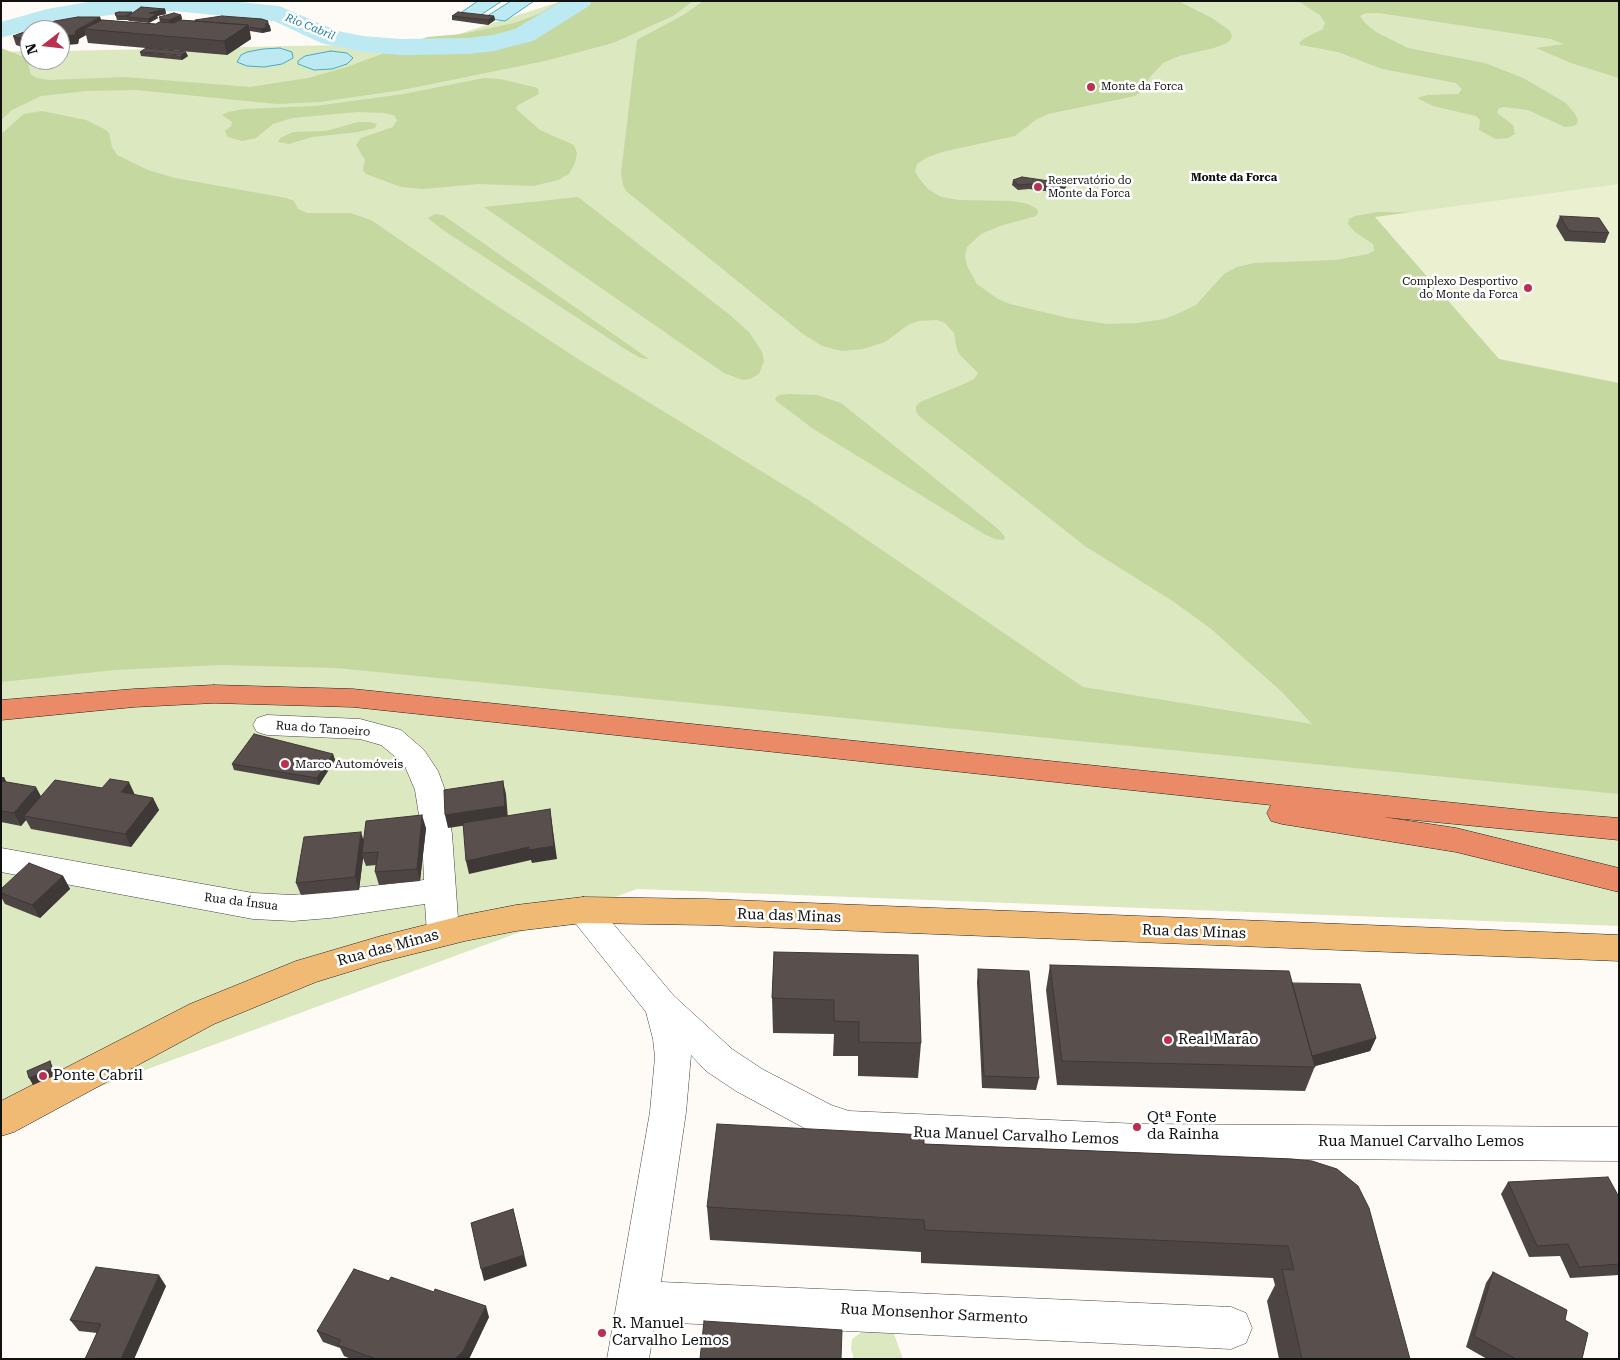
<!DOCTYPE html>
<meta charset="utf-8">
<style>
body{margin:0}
#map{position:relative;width:1620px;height:1360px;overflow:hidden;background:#fefbf6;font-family:"Roboto Serif",serif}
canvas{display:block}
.frame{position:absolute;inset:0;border:2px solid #111;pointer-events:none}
.north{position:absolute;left:20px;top:20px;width:50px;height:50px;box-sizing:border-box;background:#fff;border:1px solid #a0a0a0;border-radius:50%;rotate:254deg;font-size:14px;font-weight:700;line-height:20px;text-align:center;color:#111}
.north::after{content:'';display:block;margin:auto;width:18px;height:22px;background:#ba3051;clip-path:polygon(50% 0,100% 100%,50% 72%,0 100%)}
</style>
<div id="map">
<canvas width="1620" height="1360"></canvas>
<div class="frame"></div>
<div class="north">N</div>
</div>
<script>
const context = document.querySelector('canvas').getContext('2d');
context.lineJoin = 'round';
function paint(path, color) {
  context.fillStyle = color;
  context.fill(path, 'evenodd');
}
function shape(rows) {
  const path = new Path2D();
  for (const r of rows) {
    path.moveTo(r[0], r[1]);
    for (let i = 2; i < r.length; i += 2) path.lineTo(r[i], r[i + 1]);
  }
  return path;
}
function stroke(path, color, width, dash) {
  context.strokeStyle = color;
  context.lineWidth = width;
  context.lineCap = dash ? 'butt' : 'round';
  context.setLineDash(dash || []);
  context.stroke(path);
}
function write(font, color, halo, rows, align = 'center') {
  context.font = font + ' "Roboto Serif",serif';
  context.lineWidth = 5;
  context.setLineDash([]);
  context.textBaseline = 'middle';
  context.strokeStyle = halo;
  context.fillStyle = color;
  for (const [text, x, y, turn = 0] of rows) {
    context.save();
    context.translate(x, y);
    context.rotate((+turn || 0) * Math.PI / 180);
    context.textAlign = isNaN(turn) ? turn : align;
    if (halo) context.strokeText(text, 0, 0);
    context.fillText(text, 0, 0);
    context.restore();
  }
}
const green = shape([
 [562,1,1619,1,1619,926,637,889,1,1123,1,52,30,51,30,60,60,60,60,51,431,43],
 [863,1331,893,1331,903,1359,854,1359,851,1349,852,1339]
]);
const forest = shape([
 [561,1,693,1,673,16,613,43,545,61,402,90,320,102,277,104,136,90,86,91,41,96,12,110,1,120,1,48,24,57,27,60,31,75,37,78,49,80,125,77,250,87,308,78,347,67,427,37,462,34,514,23,539,14],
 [703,1,1178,1,1212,18,1229,30,1232,35,1231,39,1227,43,1214,48,1179,56,1163,63,1149,78,1147,87,1135,96,1048,114,1037,119,1015,136,942,152,926,158,917,164,915,172,919,178,928,189,941,197,959,200,1012,201,1028,204,1037,209,1038,213,1036,216,1000,226,981,234,967,247,965,256,967,266,977,284,998,299,1010,304,1068,318,1107,324,1137,323,1164,319,1175,315,1196,305,1224,274,1237,267,1254,263,1336,260,1368,254,1374,251,1373,244,1355,232,1348,224,1349,219,1355,216,1377,212,1447,213,1619,366,1619,794,336,668,221,665,115,670,1,682,1,134,24,114,42,111,86,120,106,130,109,133,112,147,117,155,148,170,175,178,286,198,294,201,298,209,307,213,350,213,371,220,485,298,578,359,810,501,1083,687,1312,724,1282,692,1210,628,1174,602,1085,546,919,416,916,411,916,406,920,402,964,384,974,379,978,373,960,355,957,349,954,333,945,323,937,320,918,321,908,325,885,342,863,349,842,351,822,346,803,334,626,191,623,185,621,173,637,40,685,14],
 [1298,1,1619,1,1619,78,1571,63,1536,48,1564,44,1551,39,1379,13,1366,13,1360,16,1365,23,1376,32,1408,48,1485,63,1523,78,1566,103,1575,114,1578,120,1577,124,1573,126,1565,127,1528,110,1504,107,1499,108,1497,113,1513,125,1515,134,1508,138,1496,139,1479,130,1480,120,1476,116,1433,106,1417,98,1427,95,1458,94,1462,89,1456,83,1382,69,1338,52,1301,45,1299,43,1305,38,1323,29,1325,23,1320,15],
 [484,78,500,79,538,88,539,94,518,105,516,109,540,130,574,145,577,153,575,163,569,174,558,180,533,186,479,184,423,189,401,187,366,174,363,170,365,160,356,145,361,138,393,127,397,120,394,115,383,113,357,112,292,118,273,124,256,138,242,141,228,137,225,131,231,126,232,122,222,115,228,112,245,109,315,106,404,94],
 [358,122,370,122,377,124,375,128,358,132,312,137,289,144,278,142,280,138,293,132,326,131],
 [578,197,730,315,749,332,762,352,764,361,759,374,750,379,743,380,724,373,484,207],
 [435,214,443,215,649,359,640,358,625,349,443,230,428,218],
 [789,394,817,395,841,403,998,529,1005,537,1004,540,995,539,984,534,812,428,775,400,776,397,780,395]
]);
const pitch = shape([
 [1619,184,1619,383,1499,359,1375,217]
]);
const water = shape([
 [478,1,502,1,476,18,456,16,478,1],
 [511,1,534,1,505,21,484,18,511,1],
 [280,48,292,52,293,58,282,64,264,67,247,66,237,62,241,55,247,52,263,49,280,48],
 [331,51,347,53,353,58,347,64,332,69,314,70,298,64,298,61,305,56,331,51]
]);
const river = shape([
 [94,1,230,1,279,6,338,31,363,36,401,39,469,38,493,35,515,29,562,1,592,1,589,6,533,41,494,51,469,54,401,55,363,52,321,43,274,21,174,11,137,12,84,18,51,24,1,38,1,22,47,9,94,1]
]);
const street = shape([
 [267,715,360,719,401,730,424,750,438,771,445,790,452,834,459,933,455,942,443,946,431,942,427,933,425,904,330,918,293,921,253,919,1,872,1,848,253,893,293,895,424,880,422,834,415,790,404,764,381,745,360,739,267,735,257,732,253,725,257,718,267,715],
 [583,897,594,901,674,996,732,1049,762,1069,831,1105,849,1111,1140,1124,1619,1127,1619,1161,1140,1158,849,1145,806,1129,736,1091,706,1071,691,1055,686,1112,661,1282,1231,1307,1246,1313,1252,1328,1246,1343,1231,1349,655,1322,649,1359,607,1359,650,1112,655,1057,653,1039,646,1012,572,919,567,910,572,901,583,897]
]);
const primary = shape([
 [583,897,707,899,1619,935,1619,961,707,925,583,923,516,931,465,941,381,962,316,982,214,1024,14,1132,1,1136,1,1101,190,1004,296,961,381,936,465,915,516,905,583,897]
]);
const highway = shape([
 [214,685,353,689,1543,812,1619,818,1619,840,1383,817,1456,828,1619,868,1619,892,1456,852,1282,824,1271,821,1267,813,1271,805,353,707,214,703,134,707,1,720,1,700,134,689,214,685]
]);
const wall = shape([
 [165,9,166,14,157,16,158,18,149,23,129,21,128,20,117,20,115,13,132,12,133,13],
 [181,15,182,19,181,20,269,25,271,31,262,33,250,31,251,39,227,55,88,43,86,35,79,39,78,44,60,45,100,17,101,20,156,24,160,22,159,17],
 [452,16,494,16,495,20,488,25,452,20],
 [30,30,30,46,22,47,16,45,13,36],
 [140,52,188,56,182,60,141,56],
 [1013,180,1066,185,1065,190,1061,193,1029,189,1018,190,1012,185],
 [1560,216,1609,233,1605,243,1565,241,1556,226],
 [333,754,335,760,319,785,234,770,232,764],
 [1,777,4,777,6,782,41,797,135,795,153,798,159,810,131,847,31,829,26,820,21,826,1,822],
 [426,828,420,881,379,885,375,872,376,865,366,866,363,858,359,890,301,895,296,883,364,839],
 [63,876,70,889,40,918,5,904,1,897,1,889],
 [774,952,921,1043,918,1078,858,1076,858,1056,833,1056,834,1034,773,1033,772,998],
 [1050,965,1292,983,1376,1038,1370,1051,1315,1066,1305,1091,1057,1085,1046,990],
 [978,969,1039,1078,1036,1090,982,1088,977,982],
 [924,1144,1292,1159,1410,1359,1279,1359,1267,1301,1275,1285,1273,1278,921,1263,921,1252,710,1240,707,1207],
 [1508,1182,1619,1197,1619,1275,1570,1278,1560,1256,1529,1257,1501,1194],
 [1493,1272,1565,1320,1582,1359,1487,1359,1466,1347,1486,1283],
 [166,1286,134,1359,85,1359,97,1333,79,1331,70,1320],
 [489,1317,469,1359,351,1359,344,1356,340,1348,323,1342,317,1331]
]);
const shadedWall = shape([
 [165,9,166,14,157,16,158,18,149,23,148,19,149,13],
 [181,15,182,19,170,24,169,20],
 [494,16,495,20,488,25,488,20],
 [100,17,103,26,84,29,86,35,79,39,78,44,60,45,60,36,76,30],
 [268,21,269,25,268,27,270,26,271,31,262,33,261,29,265,25],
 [248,25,251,39,227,55,224,41],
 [30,37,30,46,22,47,18,38],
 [186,52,188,56,182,60,181,55],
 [1066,185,1065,190,1061,193,1061,188],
 [333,754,335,760,319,785,317,778],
 [4,777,10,790,1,783,1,779],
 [503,781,506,794,508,819,448,828,445,815],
 [129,782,135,795,121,792],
 [36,787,43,800,24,816,26,820,21,826,14,813],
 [153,798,159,810,131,847,125,834],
 [550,809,557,859,532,863,531,860,469,874,466,861],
 [422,815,426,828,420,881,417,869],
 [361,832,365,845,362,853,363,858,359,890,355,877],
 [63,876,70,889,40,918,32,905],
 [1376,1038,1370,1051,1312,1067,1305,1058],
 [50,1061,56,1075,33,1085,29,1078],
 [513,1209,527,1266,484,1281,481,1269],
 [159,1275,166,1286,134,1359,121,1359],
 [486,1306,489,1317,469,1359,455,1359]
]);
const building = shape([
 [141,7,165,9,149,13,157,14,148,19,127,17,141,7],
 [119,12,132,12,126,16,116,16,115,13,119,12],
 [458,12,494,16,488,20,452,16,458,12],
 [174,13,181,15,169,20,161,19,159,17,174,13],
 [222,16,262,19,268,21,265,25,270,26,261,29,248,27,248,25,195,21,195,20,222,16],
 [78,17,100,17,76,30,75,35,60,36,60,30,30,30,55,21,78,17],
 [102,20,156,24,159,22,174,23,180,20,248,25,224,41,84,29,102,20],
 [30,30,30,37,18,38,13,36,30,30],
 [146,48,186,52,181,55,140,52,146,48],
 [1022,177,1049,181,1056,180,1062,181,1066,185,1061,188,1030,184,1018,185,1013,180,1022,177],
 [1560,216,1599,218,1609,233,1569,231,1560,216],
 [254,734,333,754,317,778,232,764,254,734],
 [110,779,129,782,121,792,153,798,125,834,24,816,55,780,102,788,110,779],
 [1,781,36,787,14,813,1,811,1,781],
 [503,781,505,806,445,815,444,790,503,781],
 [550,809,554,846,529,850,529,847,466,861,463,823,550,809],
 [422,815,417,869,375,872,378,852,362,853,366,821,422,815],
 [361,832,355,877,296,883,304,837,361,832],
 [29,863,63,876,32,905,1,893,1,889,29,863],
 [774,952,918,955,921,1043,859,1042,859,1022,834,1021,834,1000,772,998,774,952],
 [1050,965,1289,971,1315,1067,1062,1061,1050,965],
 [978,969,1029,971,1039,1078,984,1076,978,969],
 [1292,983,1360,984,1376,1038,1312,1056,1292,983],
 [50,1061,52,1069,29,1078,27,1071,50,1061],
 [717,1124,924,1135,924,1144,1292,1159,1312,1161,1337,1169,1358,1186,1369,1208,1410,1359,1302,1359,1282,1269,1294,1270,1288,1246,925,1230,924,1220,707,1207,717,1124],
 [1608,1177,1619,1197,1619,1264,1579,1267,1568,1244,1537,1246,1508,1182,1608,1177],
 [513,1209,524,1255,481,1269,471,1223,513,1209],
 [96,1267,159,1275,121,1359,85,1359,101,1324,70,1320,96,1267],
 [354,1269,389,1281,391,1277,434,1292,435,1289,486,1306,463,1351,455,1359,376,1359,338,1345,341,1340,317,1331,354,1269],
 [1493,1272,1567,1310,1565,1320,1588,1333,1582,1359,1516,1359,1474,1336,1493,1272],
 [704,1321,842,1330,841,1359,700,1359,704,1321]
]);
const markers = [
 [1091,87,5,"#ba3051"],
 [1038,187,5,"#ba3051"],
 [1528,288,5,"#ba3051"],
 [285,764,5,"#ba3051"],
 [1168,1040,5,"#ba3051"],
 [43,1076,5,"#ba3051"],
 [1137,1127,5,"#ba3051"],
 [602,1333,5,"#ba3051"]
];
const farWaternames = [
 ["Rio Cabril",310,27,22]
];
const farPoinames = [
 ["Monte da Forca",1101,87],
 ["Reservatório do",1048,181],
 ["Monte da Forca",1048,194],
 ["Complexo Desportivo",1518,282,"right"],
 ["do Monte da Forca",1518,295,"right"]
];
const farNeighbourhoodnames = [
 ["Monte da Forca",1234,178]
];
const streetNames = [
 ["Rua do Tanoeiro",323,729,4],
 ["Rua da Ínsua",241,902,7]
];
const poiNames = [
 ["Marco Automóveis",295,764]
];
const nearStreetnames = [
 ["Rua das Minas",789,916,2],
 ["Rua das Minas",1194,932,2],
 ["Rua das Minas",388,948,-15],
 ["Rua Manuel Carvalho Lemos",1016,1136,2],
 ["Rua Manuel Carvalho Lemos",1421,1142],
 ["Rua Monsenhor Sarmento",934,1314,3]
];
const nearPoinames = [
 ["Real Marão",1178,1040],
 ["Ponte Cabril",53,1076],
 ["Qtª Fonte",1147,1118],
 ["da Rainha",1147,1135],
 ["R. Manuel",612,1324],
 ["Carvalho Lemos",612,1341]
];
paint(green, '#dce8c0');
paint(forest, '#c4d8a0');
paint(pitch, '#ebf0d1');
paint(water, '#bde9f3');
stroke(water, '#48abc5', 1);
paint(river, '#bde9f3');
stroke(street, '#444', 1);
stroke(primary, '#222', 1);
stroke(highway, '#222', 1);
paint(street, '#fff');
paint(primary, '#f0ba74');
paint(highway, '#eb8a67');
paint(wall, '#4d4543');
paint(shadedWall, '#3e3837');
paint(building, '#59504e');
stroke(building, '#3e3837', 1);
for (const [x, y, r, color] of markers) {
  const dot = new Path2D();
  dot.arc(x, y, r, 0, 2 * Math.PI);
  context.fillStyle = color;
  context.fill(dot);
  stroke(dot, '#fff', 2);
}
write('italic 11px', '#207e9d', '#fff', farWaternames);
write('11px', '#111', '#fff', farPoinames, 'left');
write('bold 11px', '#111', '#fff', farNeighbourhoodnames);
write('12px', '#111', '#fff', streetNames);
write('12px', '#111', '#fff', poiNames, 'left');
write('15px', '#111', '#fff', nearStreetnames);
write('15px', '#111', '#fff', nearPoinames, 'left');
</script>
